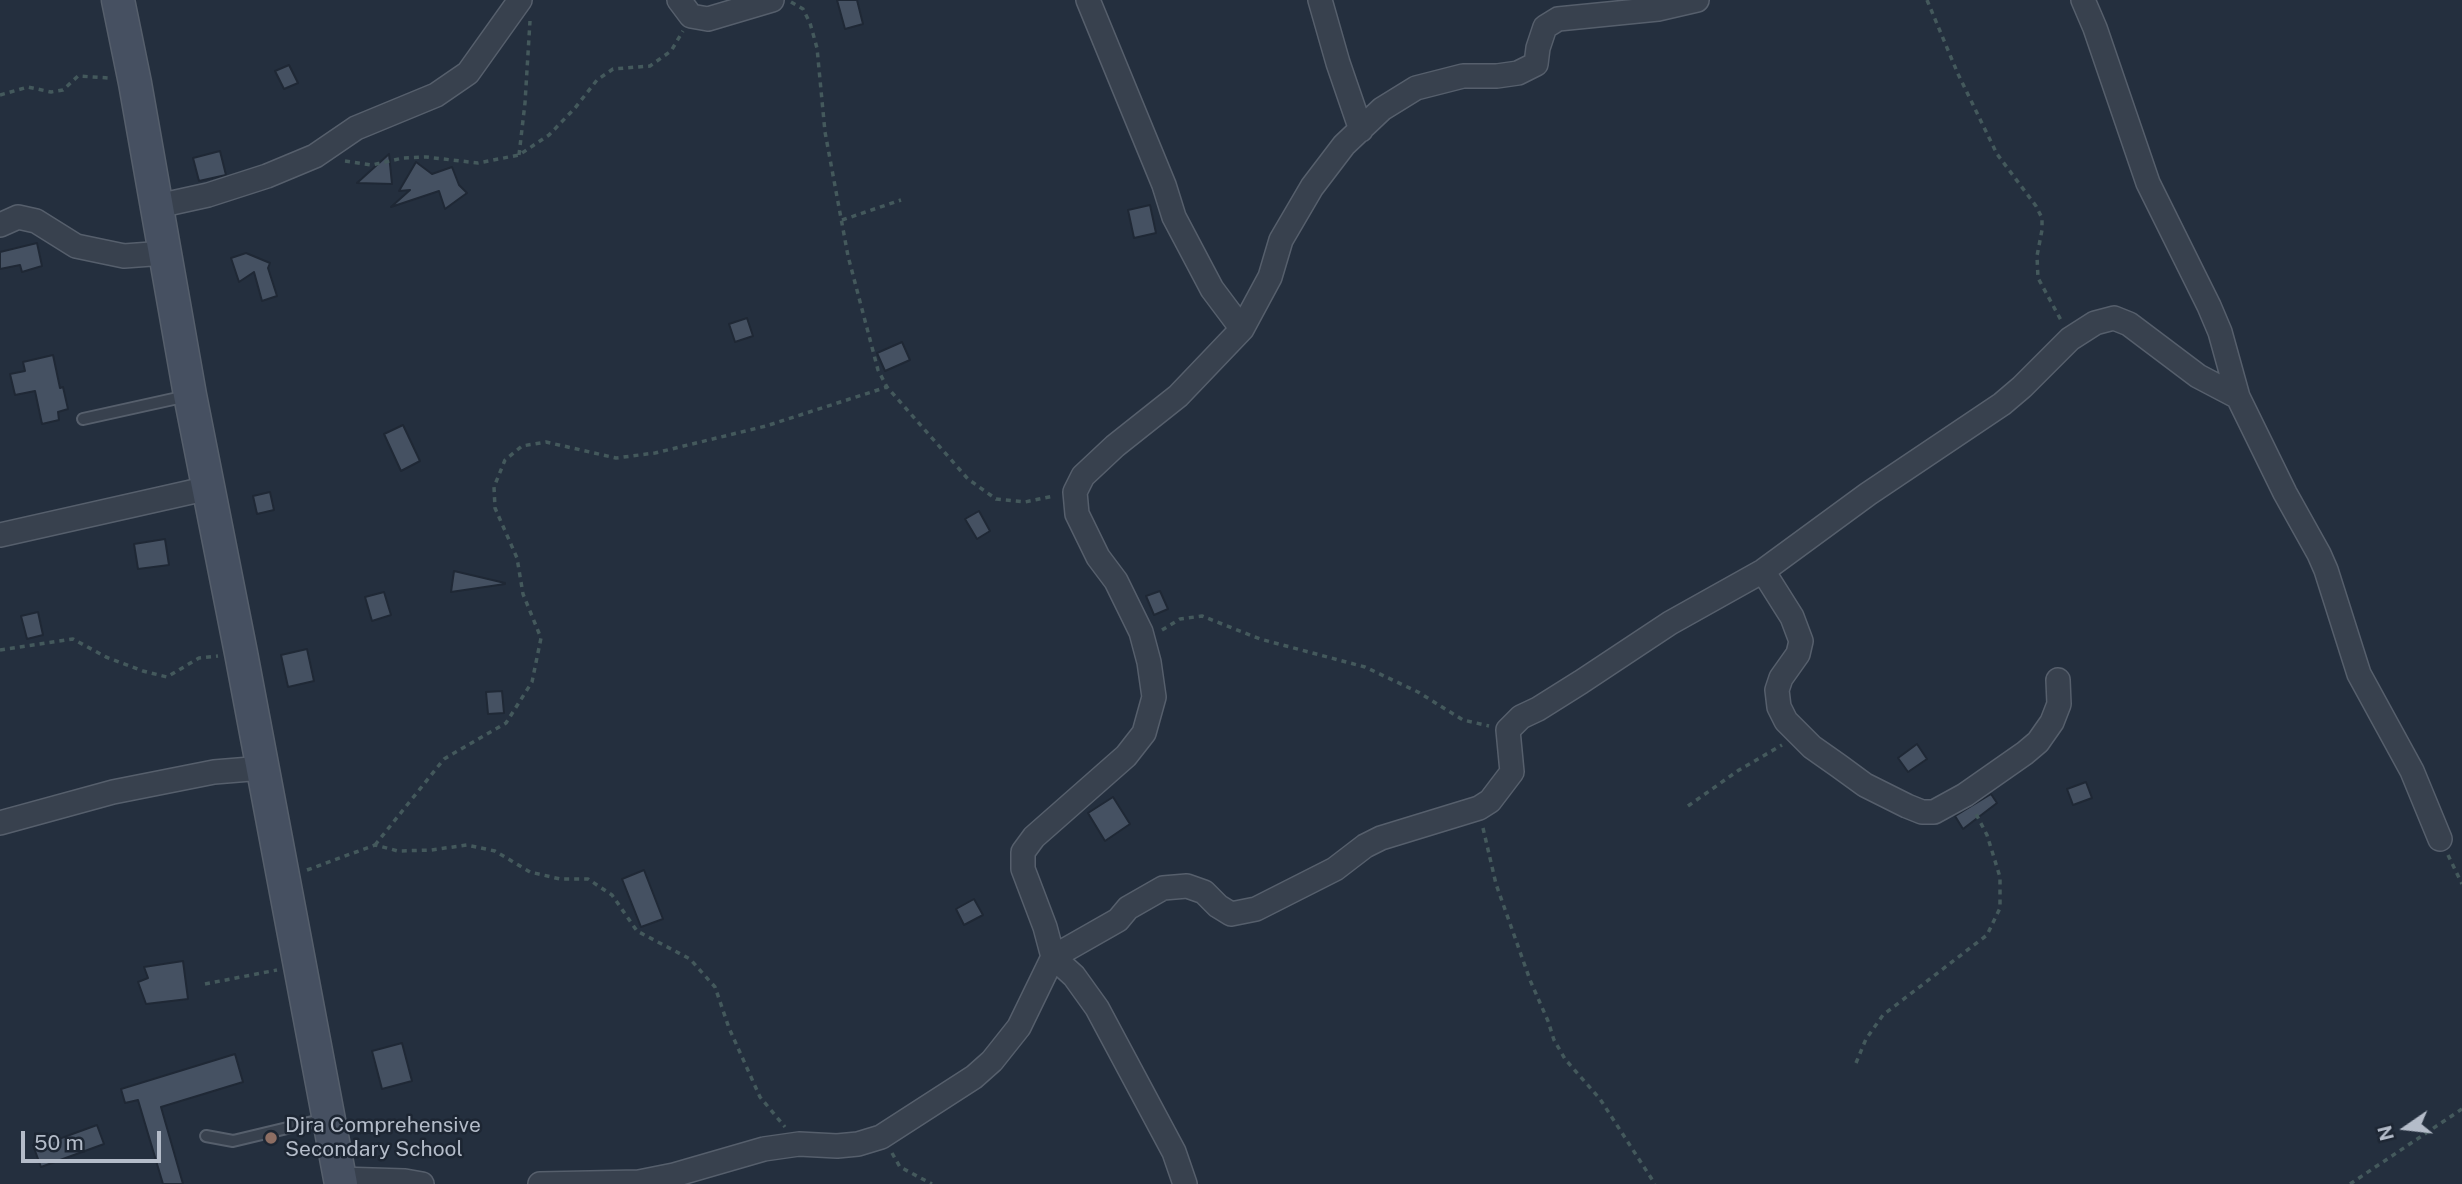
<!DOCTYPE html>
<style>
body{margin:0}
#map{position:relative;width:2462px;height:1184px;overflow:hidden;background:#242f3e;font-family:"Public Sans",sans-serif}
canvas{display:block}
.north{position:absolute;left:2371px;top:1093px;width:70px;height:70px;-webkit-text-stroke:5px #1d2633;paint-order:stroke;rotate:256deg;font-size:19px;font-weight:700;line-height:28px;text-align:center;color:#b4bcc9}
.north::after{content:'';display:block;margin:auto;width:24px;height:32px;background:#b4bcc9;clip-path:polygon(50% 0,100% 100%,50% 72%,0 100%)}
.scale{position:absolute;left:21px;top:1131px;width:140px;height:32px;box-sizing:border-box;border:4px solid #b4bcc9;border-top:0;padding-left:9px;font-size:21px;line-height:24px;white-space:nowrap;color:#b4bcc9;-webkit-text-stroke:5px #1d2633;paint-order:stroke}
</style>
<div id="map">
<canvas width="2462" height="1184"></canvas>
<div class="north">N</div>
<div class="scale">50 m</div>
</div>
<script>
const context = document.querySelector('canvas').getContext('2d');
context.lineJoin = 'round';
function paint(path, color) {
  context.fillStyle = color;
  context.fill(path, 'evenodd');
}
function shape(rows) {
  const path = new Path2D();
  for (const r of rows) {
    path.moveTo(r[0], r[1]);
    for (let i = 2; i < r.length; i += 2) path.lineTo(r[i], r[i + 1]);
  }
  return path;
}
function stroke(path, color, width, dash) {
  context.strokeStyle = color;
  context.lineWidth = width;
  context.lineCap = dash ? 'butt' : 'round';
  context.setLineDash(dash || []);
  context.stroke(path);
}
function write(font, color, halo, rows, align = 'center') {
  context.font = font + ' "Public Sans",sans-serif';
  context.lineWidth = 5;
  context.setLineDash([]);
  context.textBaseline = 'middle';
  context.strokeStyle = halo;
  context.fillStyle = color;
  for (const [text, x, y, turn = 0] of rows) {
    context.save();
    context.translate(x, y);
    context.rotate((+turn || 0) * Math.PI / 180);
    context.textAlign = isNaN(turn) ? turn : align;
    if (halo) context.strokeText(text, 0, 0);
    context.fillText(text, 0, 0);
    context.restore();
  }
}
const building = shape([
 [837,0,857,0,863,24,845,29,837,0],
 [289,65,298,83,284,89,275,71,289,65],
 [220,151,226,175,199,181,193,158,220,151],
 [389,154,392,184,357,183,389,154],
 [416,162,432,174,452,167,459,185,467,193,445,209,439,191,391,207,410,190,399,191,416,162],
 [1150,205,1156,233,1134,238,1128,210,1150,205],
 [37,243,42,266,22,272,20,265,0,269,0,252,37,243],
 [246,253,270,263,268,268,277,296,262,301,254,272,239,282,231,258,246,253],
 [747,318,753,336,735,342,729,324,747,318],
 [902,342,910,360,885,371,877,353,902,342],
 [53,355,60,388,63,387,68,409,58,412,59,420,42,424,35,391,15,395,10,374,25,371,23,362,53,355],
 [403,425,420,461,401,471,384,434,403,425],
 [270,492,274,510,257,514,253,496,270,492],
 [979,511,990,531,977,539,965,519,979,511],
 [165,539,169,565,138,569,134,544,165,539],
 [454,571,505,583,505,584,451,592,454,571],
 [1160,591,1168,609,1154,615,1146,596,1160,591],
 [384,592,391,615,372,621,365,597,384,592],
 [38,612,43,635,27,639,21,616,38,612],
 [307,649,314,681,288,687,281,655,307,649],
 [502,691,504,713,488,714,486,692,502,691],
 [1917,744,1927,759,1908,772,1898,758,1917,744],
 [2086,782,2092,798,2073,805,2067,789,2086,782],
 [1991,794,1997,803,1963,829,1955,816,1991,794],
 [1113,797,1130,824,1105,841,1088,813,1113,797],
 [644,870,663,919,641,927,622,879,644,870],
 [974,899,983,915,964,925,956,909,974,899],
 [183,961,188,999,146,1004,138,982,148,978,144,967,183,961],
 [402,1043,412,1081,382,1089,372,1051,402,1043],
 [235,1054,243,1082,161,1107,183,1184,163,1184,138,1100,125,1103,121,1089,235,1054],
 [97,1125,104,1144,41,1167,34,1148,97,1125]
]);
const path = shape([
 [1927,0,1958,74,1997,154,2036,206,2042,218,2042,230,2037,256,2038,278,2062,322],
 [791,2,803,9,810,23,817,48,825,132,848,256,878,370,887,387,968,479,996,499,1025,502,1054,496],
 [0,95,28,87,51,92,63,90,78,76,109,78],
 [519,155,525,103,530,21],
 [345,161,372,165,403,158,426,157,478,163,519,155,549,135,575,108,597,80,613,69,650,66,671,51,683,31],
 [842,220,901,200],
 [1162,630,1180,619,1202,616,1260,639,1365,667,1418,692,1463,720,1489,726],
 [0,650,73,639,106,657,143,671,167,677,199,658,218,656],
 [1688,806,1739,770,1782,745],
 [1483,828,1496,884,1530,980,1548,1021,1554,1040,1565,1059,1600,1099,1655,1184],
 [375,845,444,759,506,723,532,682,541,638,523,594,517,558,495,508,494,487,505,460,522,446,546,442,616,458,655,453,766,426,887,387],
 [2448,855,2462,884],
 [307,870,375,845,398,851,431,850,467,845,495,851,530,872,560,879,588,879,612,895,637,931,690,959,715,987,729,1028,760,1097,785,1127],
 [205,984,277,970],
 [1856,1063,1866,1039,1883,1015,1987,935,2000,908,2000,877,1987,835,1975,812],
 [892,1153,900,1167,932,1184],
 [2350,1184,2462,1109]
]);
const lane = shape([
 [83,419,187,396],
 [206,1136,233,1141,325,1119]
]);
const street = shape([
 [679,0,691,16,708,19,772,0],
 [1088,0,1164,185,1174,217,1212,289,1242,329],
 [1320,0,1338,63,1361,130],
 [2083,0,2095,28,2148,183,2209,306,2220,332,2238,397,2285,493,2319,554,2326,570,2359,674,2412,771,2440,839],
 [158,206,208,195,267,176,315,156,356,128,436,95,468,73,520,0],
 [0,225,18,217,36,221,76,246,124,256,165,253],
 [0,535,209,488],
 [1763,571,1792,617,1801,641,1798,654,1781,678,1777,690,1779,707,1786,721,1812,747,1839,766,1865,785,1907,806,1922,812,1934,812,1965,795,2025,753,2038,742,2052,722,2059,704,2058,680],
 [0,823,113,792,214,772,263,768],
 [340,1179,405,1181,422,1184],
 [540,1184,639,1182,674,1175,764,1149,799,1144,837,1146,858,1144,881,1137,974,1077,992,1061,1019,1027,1053,957,1118,920,1128,908,1163,888,1187,886,1204,892,1218,906,1231,914,1256,909,1335,869,1365,846,1381,838,1479,808,1490,801,1512,772,1508,730,1521,717,1538,709,1581,682,1670,623,1763,571,1868,494,2002,404,2022,387,2070,339,2095,323,2114,318,2129,324,2198,376,2238,397],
 [1185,1184,1174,1152,1097,1008,1074,976,1053,957,1045,927,1023,869,1023,852,1034,837,1126,756,1144,733,1154,697,1149,662,1141,632,1116,581,1098,557,1077,514,1075,492,1083,476,1115,446,1178,396,1242,329,1270,277,1281,240,1312,187,1344,145,1382,109,1416,88,1463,76,1497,76,1518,73,1536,64,1538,48,1545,27,1558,19,1658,9,1697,0]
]);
const secondary = shape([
 [118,0,135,83,190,395,241,653,341,1184]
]);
const markers = [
 [271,1138,7,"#8d6e63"]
];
const poiNames = [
 ["Djra Comprehensive",285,1126],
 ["Secondary School",285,1150]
];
paint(building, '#455162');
stroke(building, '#1f2835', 2);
stroke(lane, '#565f6c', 14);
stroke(street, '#565f6c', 26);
stroke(secondary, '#565f6c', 35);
stroke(path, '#44595c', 3.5, [5, 5]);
stroke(lane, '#38414e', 10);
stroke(street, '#38414e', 23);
stroke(secondary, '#465061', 32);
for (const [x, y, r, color] of markers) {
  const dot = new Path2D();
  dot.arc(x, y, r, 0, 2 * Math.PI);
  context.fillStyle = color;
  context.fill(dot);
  stroke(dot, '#1d2633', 2.5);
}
write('21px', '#b4bcc9', '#1d2633', poiNames, 'left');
</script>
